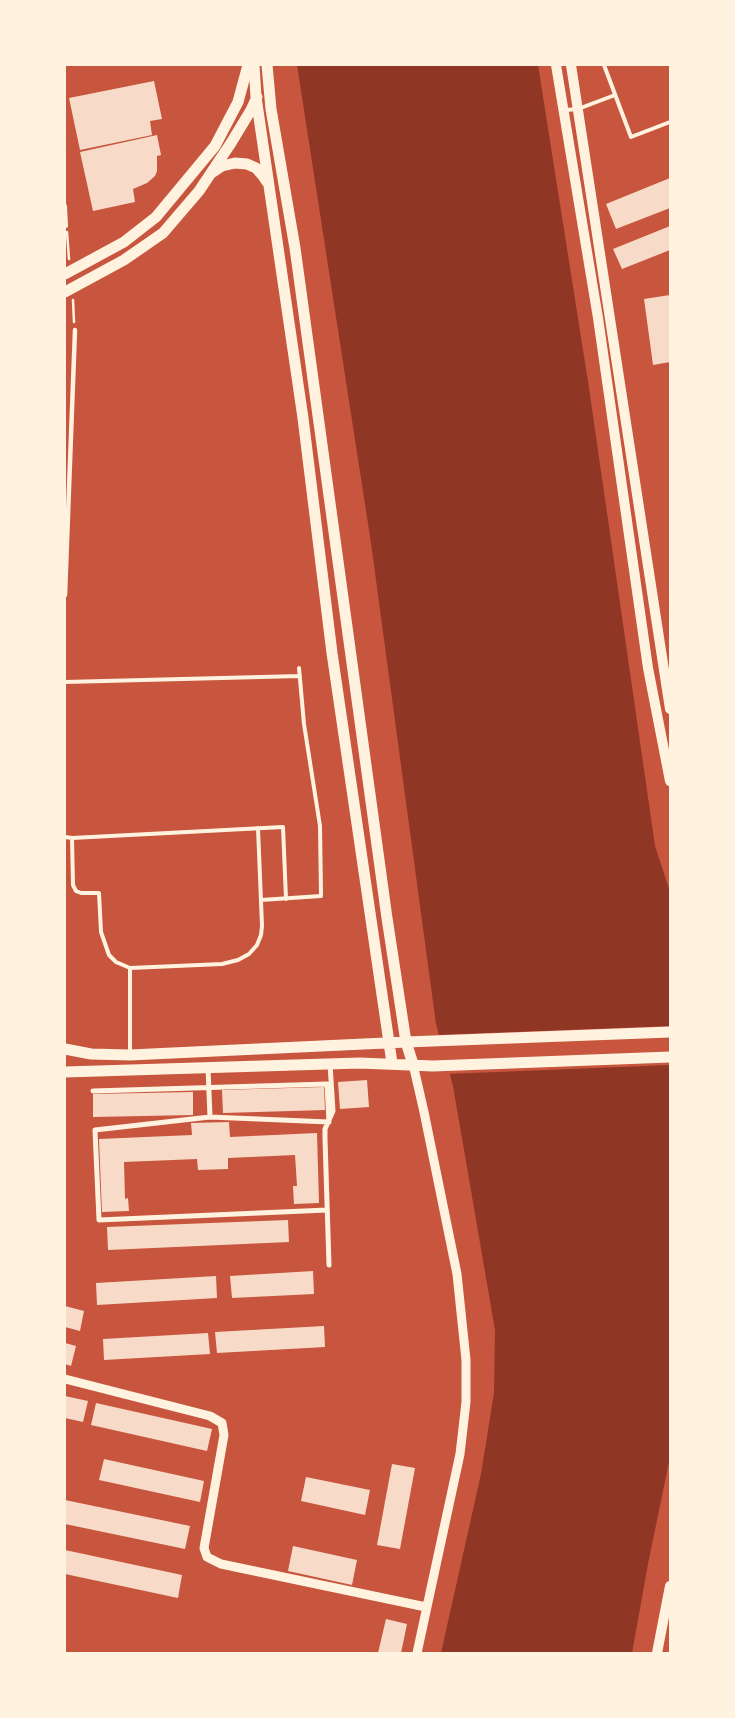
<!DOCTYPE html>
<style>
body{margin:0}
#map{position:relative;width:735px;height:1718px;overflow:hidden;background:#c8553d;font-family:Lora,serif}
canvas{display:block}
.frame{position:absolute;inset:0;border:66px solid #fff3e0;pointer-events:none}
</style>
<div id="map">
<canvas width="735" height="1718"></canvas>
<div class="frame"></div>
</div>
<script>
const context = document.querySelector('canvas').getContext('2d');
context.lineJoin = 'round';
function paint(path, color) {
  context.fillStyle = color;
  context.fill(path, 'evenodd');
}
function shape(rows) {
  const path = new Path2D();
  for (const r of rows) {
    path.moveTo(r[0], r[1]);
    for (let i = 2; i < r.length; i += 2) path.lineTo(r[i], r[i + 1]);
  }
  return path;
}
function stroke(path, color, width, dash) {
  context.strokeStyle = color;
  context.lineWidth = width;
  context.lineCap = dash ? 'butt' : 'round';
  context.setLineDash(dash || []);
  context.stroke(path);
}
const water = shape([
 [297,65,538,65,589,388,655,846,670,892,670,1457,648,1564,632,1653,441,1653,481,1474,494,1393,495,1330,453,1086,436,1024,371,543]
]);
const pier = shape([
 [670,1026,670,1065,447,1074,436,1035]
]);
const building = shape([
 [154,81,162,119,150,121,152,135,80,150,69,98],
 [157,135,161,155,157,156,157,171,155,176,147,183,133,189,135,202,93,211,80,152],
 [670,178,670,208,616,229,606,204],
 [670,226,670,250,622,269,613,249],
 [670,295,670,362,653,365,644,299],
 [367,1080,369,1107,340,1109,338,1082],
 [324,1087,325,1110,223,1113,222,1090],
 [193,1092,193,1115,93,1117,93,1094],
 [229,1122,230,1137,317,1133,319,1203,294,1204,293,1186,297,1186,295,1155,228,1158,228,1169,198,1170,197,1159,124,1162,125,1199,128,1198,129,1211,102,1212,99,1139,192,1135,191,1123],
 [288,1220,289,1242,108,1250,107,1227],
 [313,1271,314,1294,232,1298,230,1276],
 [216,1276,217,1298,97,1305,96,1283],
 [65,1306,84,1311,80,1331,65,1327],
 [324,1326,325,1347,217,1353,215,1332],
 [208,1333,210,1354,104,1360,103,1339],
 [65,1343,76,1346,71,1366,65,1364],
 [65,1396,88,1401,83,1422,65,1418],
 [96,1403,212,1429,207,1451,91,1425],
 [104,1459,204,1481,200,1502,99,1480],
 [392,1464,415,1468,400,1549,377,1545],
 [306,1477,370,1490,365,1515,301,1501],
 [65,1500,190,1526,185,1549,65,1524],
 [293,1546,357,1560,352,1585,288,1571],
 [65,1550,182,1575,178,1598,65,1574],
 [386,1619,407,1624,401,1653,378,1653]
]);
const path = shape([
 [67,232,69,259],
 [73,300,74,322]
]);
const service = shape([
 [604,65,631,137,670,122],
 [566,110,578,109,615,95],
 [65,206,66,226,65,226],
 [65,682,300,676],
 [65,837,72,838,73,885,76,891,81,893,99,893,101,932,109,955,116,962,130,968,222,964,238,960,249,954,257,945,261,935,262,926,258,828],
 [72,838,283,827,286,899],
 [261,900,321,896,320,826,304,724,299,668],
 [130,968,130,1053]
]);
const pedestrian = shape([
 [65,595,75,330]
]);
const minor = shape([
 [208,1068,210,1117],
 [93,1091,327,1084,329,1122,210,1117,95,1130,99,1220,327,1210],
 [329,1265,325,1139,325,1129,333,1111,330,1064]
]);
const tertiary = shape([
 [413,1064,424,1112,457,1274,466,1360,466,1402,460,1454,417,1653],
 [65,1379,210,1416,222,1423,224,1435,204,1548,207,1557,221,1564,426,1607]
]);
const secondary = shape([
 [556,65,598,318,648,668,670,781],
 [571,65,670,709],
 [657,1653,670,1586]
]);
const primary = shape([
 [254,65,256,97,303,418,332,653,392,1063],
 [267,65,271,109,295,248,387,918,406,1042,413,1064],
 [213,172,222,166,235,163,247,164,256,168,263,176,267,182],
 [65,274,124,242,156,217,215,146,238,102,248,65],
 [65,292,124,260,163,233,199,191,231,143,251,110,257,97],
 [65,1049,91,1054,130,1055,406,1042,670,1032],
 [65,1072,360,1063,433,1066,670,1057]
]);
paint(water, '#8f3625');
paint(pier, '#c8553d');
paint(building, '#f7dbc8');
stroke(path, '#fff3e0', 2.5);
stroke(service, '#fff3e0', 4);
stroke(pedestrian, '#fff3e0', 4.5);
stroke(minor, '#fff3e0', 5);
stroke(tertiary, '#fff3e0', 9);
stroke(secondary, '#fff3e0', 10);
stroke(primary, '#fff3e0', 11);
</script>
